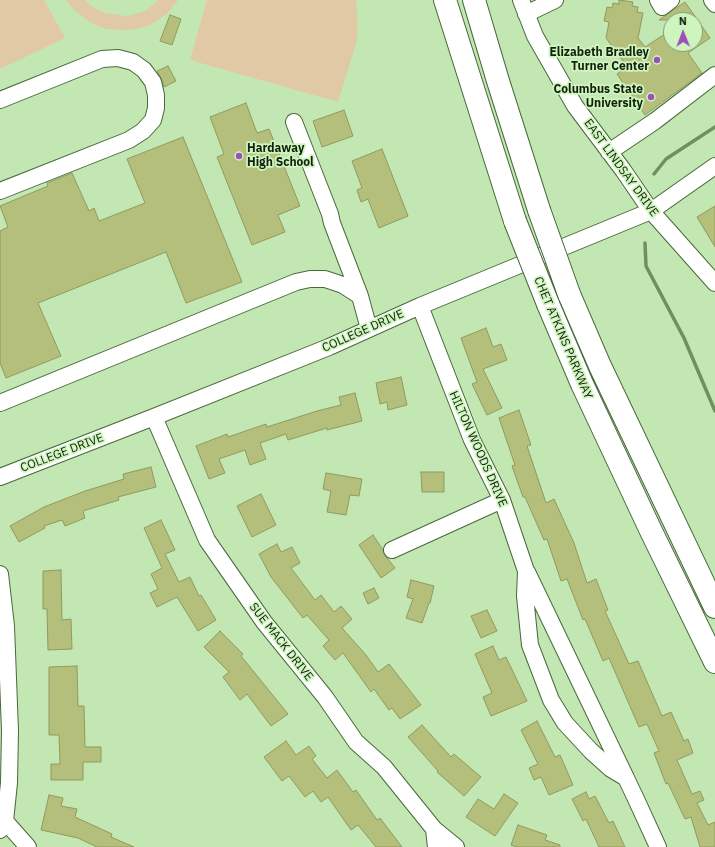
<!DOCTYPE html>
<style>
body{margin:0}
#map{position:relative;width:715px;height:847px;overflow:hidden;background:#c2e7b2;font-family:"IBM Plex Sans",sans-serif}
canvas{display:block}
.north{position:absolute;left:663px;top:12px;width:40px;height:40px;box-sizing:border-box;background:#cff5bf;border:1px solid #84a078;border-radius:50%;rotate:359deg;font-size:11px;font-weight:700;line-height:16px;text-align:center;color:#13200d}
.north::after{content:'';display:block;margin:auto;width:14px;height:18px;background:#a14ebd;clip-path:polygon(50% 0,100% 100%,50% 72%,0 100%)}
</style>
<div id="map">
<canvas width="715" height="847"></canvas>
<div class="north">N</div>
</div>
<script>
const context = document.querySelector('canvas').getContext('2d');
context.lineJoin = 'round';
function paint(path, color) {
  context.fillStyle = color;
  context.fill(path, 'evenodd');
}
function shape(rows) {
  const path = new Path2D();
  for (const r of rows) {
    path.moveTo(r[0], r[1]);
    for (let i = 2; i < r.length; i += 2) path.lineTo(r[i], r[i + 1]);
  }
  return path;
}
function stroke(path, color, width, dash) {
  context.strokeStyle = color;
  context.lineWidth = width;
  context.lineCap = dash ? 'butt' : 'round';
  context.setLineDash(dash || []);
  context.stroke(path);
}
function write(font, color, halo, rows, align = 'center') {
  context.font = font + ' "IBM Plex Sans",sans-serif';
  context.lineWidth = 3.5;
  context.setLineDash([]);
  context.textBaseline = 'middle';
  context.strokeStyle = halo;
  context.fillStyle = color;
  for (const [text, x, y, turn = 0] of rows) {
    context.save();
    context.translate(x, y);
    context.rotate((+turn || 0) * Math.PI / 180);
    context.textAlign = isNaN(turn) ? turn : align;
    if (halo) context.strokeText(text, 0, 0);
    context.fillText(text, 0, 0);
    context.restore();
  }
}
const green = shape([
 [0,0,44,0,65,38,0,69],
 [66,0,85,0,93,7,105,13,126,16,132,15,145,11,159,0,178,0,167,14,150,25,137,29,123,30,107,29,93,24,75,11],
 [207,0,356,0,358,25,356,44,338,102,190,60]
]);
const stream = shape([
 [654,174,666,159,715,127],
 [645,243,646,266,684,338,715,411]
]);
const building = shape([
 [619,0,633,2,632,6,638,7,637,12,643,13,638,38,645,47,671,30,671,44,695,44,695,20,659,20,685,2,710,38,688,53,702,73,645,115,617,74,627,67,606,38,609,22,604,21,607,7,612,8,613,3,619,4,619,0],
 [170,15,181,19,172,45,160,41,170,15],
 [168,66,176,81,164,87,162,80,157,71,168,66],
 [246,103,257,133,269,129,300,206,278,215,285,232,252,245,217,157,224,154,210,117,246,103],
 [344,110,353,136,322,147,313,121,344,110],
 [183,137,242,282,186,303,166,252,38,303,61,356,6,378,0,363,0,231,8,227,0,206,48,186,47,183,72,173,89,211,94,208,99,221,145,203,127,159,183,137],
 [382,149,408,216,379,228,368,199,361,202,357,190,362,188,352,161,382,149],
 [715,206,715,247,697,217,715,206],
 [486,328,493,347,501,344,507,360,483,369,502,408,487,415,472,384,477,382,461,338,486,328],
 [401,377,407,405,388,410,387,402,380,404,376,383,401,377],
 [355,393,362,421,327,430,327,428,288,440,286,434,260,443,266,459,250,465,245,450,219,459,225,473,209,479,196,446,227,434,228,437,266,424,267,427,317,411,341,405,339,397,355,393],
 [519,410,531,445,527,446,546,503,554,499,574,543,587,583,596,579,608,610,605,611,629,664,638,661,662,716,671,712,684,741,688,739,693,753,677,760,692,794,700,791,704,800,697,803,708,825,715,822,715,847,700,847,691,817,685,819,668,783,666,784,654,753,659,751,647,724,639,727,609,658,603,661,585,619,583,620,567,579,561,581,547,539,544,540,525,497,523,497,512,466,515,465,499,418,519,410],
 [151,467,156,487,118,497,119,500,83,511,85,518,65,526,62,520,44,526,45,528,19,542,10,526,44,507,85,491,124,479,123,474,151,467],
 [421,472,444,472,444,492,422,492,421,472],
 [326,473,362,479,359,496,350,495,346,515,327,512,331,491,323,489,326,473],
 [261,494,276,525,252,537,237,506,261,494],
 [161,520,175,550,165,554,179,582,190,577,199,596,201,595,216,620,198,631,177,597,157,607,150,593,158,589,151,574,162,568,144,528,161,520],
 [373,535,383,550,384,554,388,559,395,568,381,578,359,545,373,535],
 [277,544,281,552,292,547,300,563,291,568,315,600,321,595,334,612,341,606,352,619,342,628,366,655,378,672,389,664,421,705,400,719,392,708,389,710,374,689,371,692,343,653,335,660,323,646,329,640,307,615,303,618,271,577,259,554,277,544],
 [61,570,62,620,71,619,72,649,48,650,47,609,43,609,43,571,61,570],
 [411,580,434,586,430,603,429,603,422,623,406,618,413,599,407,597,411,580],
 [374,588,379,598,368,604,363,593,374,588],
 [487,610,497,631,481,638,471,616,487,610],
 [220,631,243,654,241,656,288,714,271,726,247,694,240,700,223,677,229,672,204,647,220,631],
 [493,646,499,660,506,657,527,701,491,716,483,697,492,693,475,654,493,646],
 [77,666,78,706,84,706,85,747,101,747,101,762,83,762,83,780,51,780,51,764,60,764,59,735,49,735,49,667,77,666],
 [537,721,555,757,560,755,573,785,549,795,541,777,534,780,529,768,538,764,521,730,537,721],
 [422,725,451,757,454,754,481,777,464,796,437,772,438,771,408,737,422,725],
 [286,741,296,755,309,746,316,756,312,759,327,778,337,770,353,792,356,790,377,820,380,818,402,847,376,847,358,825,351,830,328,797,321,802,313,791,305,797,289,776,282,781,264,757,286,741],
 [586,792,589,799,595,796,609,823,613,821,625,847,599,847,586,819,583,821,572,799,586,792],
 [504,794,518,803,495,836,466,817,478,799,494,809,504,794],
 [49,795,63,798,61,806,77,809,75,817,112,834,111,837,134,847,97,847,78,838,41,830,49,795],
 [518,825,547,835,545,840,560,845,560,847,517,847,511,845,518,825]
]);
const minor = shape([
 [521,0,535,36,575,106,623,170,651,211,715,283],
 [658,0,662,7,671,0],
 [712,0,715,4],
 [526,14,555,0],
 [0,100,102,59,118,58,133,62,144,70,153,82,156,95,156,108,153,120,143,131,129,140,0,191],
 [294,122,330,214,332,223,360,296,369,329],
 [609,152,655,121,715,75],
 [420,306,472,440,502,500,526,571,525,596,530,645,551,700,565,723,591,751,611,769,626,778,636,799,658,847],
 [0,403,296,282,310,279,325,279,343,285,360,296],
 [154,417,207,540,264,622,325,697,356,742,384,767,434,829,436,847],
 [0,477,154,417,329,347,420,306,651,211,715,166],
 [392,550,502,500],
 [527,572,626,778],
 [0,574,6,626,10,731,9,783,5,821,0,830],
 [5,821,28,847],
 [434,829,456,847]
]);
const highway = shape([
 [445,0,515,221],
 [474,0,498,81,539,210],
 [569,294,600,366,715,607],
 [548,304,582,384,651,531,715,662]
]);
const highwayBridge = shape([
 [539,210,569,294],
 [515,221,548,304]
]);
const markers = [
 [657,60,4,"#a14ebd"],
 [651,97,4,"#a14ebd"],
 [239,156,4,"#a14ebd"]
];
const poiNames = [
 ["Elizabeth Bradley",649,53],
 ["Turner Center",649,67],
 ["Columbus State",643,90],
 ["University",643,104],
 ["Hardaway",247,149,"left"],
 ["High School",247,163,"left"]
];
const streetNames = [
 ["EAST LINDSAY DRIVE",621,168,54],
 ["COLLEGE DRIVE",363,331,-24],
 ["CHET ATKINS PARKWAY",563,338,67],
 ["HILTON WOODS DRIVE",478,449,66],
 ["COLLEGE DRIVE",62,453,-21],
 ["SUE MACK DRIVE",281,642,52]
];
paint(green, '#e2c9a6');
stroke(stream, '#6f8f61', 3.5);
paint(building, '#b3bf7b');
stroke(building, '#909a5f', 1);
stroke(minor, '#48693a', 18);
stroke(highway, '#48693a', 24);
stroke(minor, '#fff', 16);
stroke(highway, '#fff', 22);
stroke(highwayBridge, '#48693a', 24, []);
stroke(highwayBridge, '#fff', 22);
for (const [x, y, r, color] of markers) {
  const dot = new Path2D();
  dot.arc(x, y, r, 0, 2 * Math.PI);
  context.fillStyle = color;
  context.fill(dot);
  stroke(dot, '#cff5bf', 1.5);
}
write('bold 12px', '#13200d', '#cff5bf', poiNames, 'right');
write('12px', '#13200d', '#cff5bf', streetNames);
</script>
